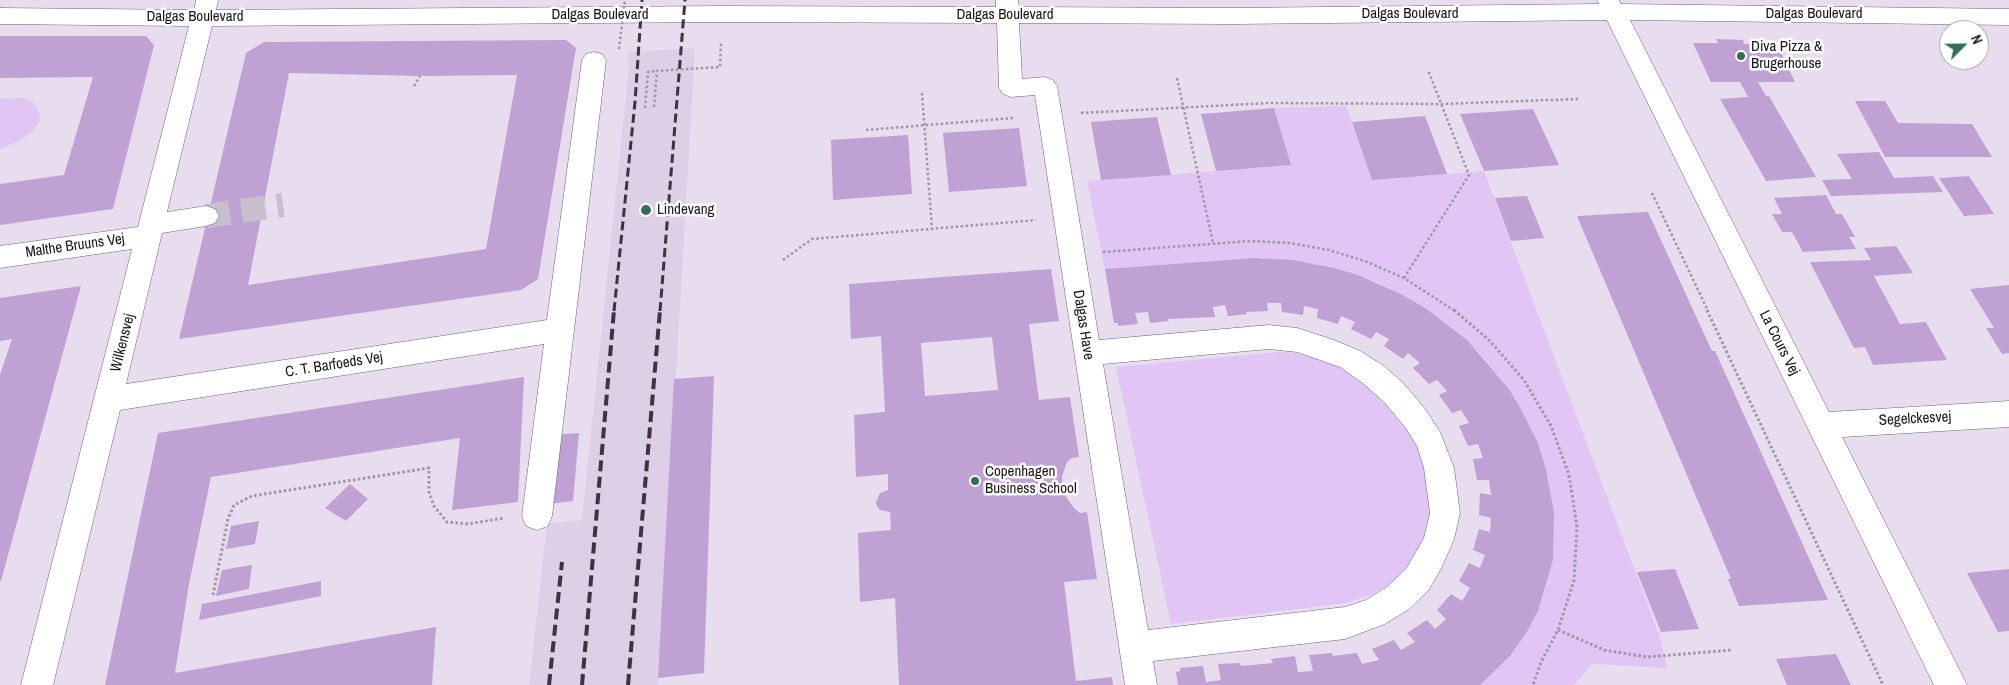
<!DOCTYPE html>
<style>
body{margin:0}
#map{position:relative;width:2009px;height:685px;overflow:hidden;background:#e7ddee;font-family:"Archivo Narrow",sans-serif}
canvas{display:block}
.north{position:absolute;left:1939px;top:20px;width:50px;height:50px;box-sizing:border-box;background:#fff;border:1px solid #a3a1a4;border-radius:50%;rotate:67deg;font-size:14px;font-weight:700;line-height:20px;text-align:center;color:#19151b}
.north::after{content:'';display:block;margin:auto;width:18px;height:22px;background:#336e57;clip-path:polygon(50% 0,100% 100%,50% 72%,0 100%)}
</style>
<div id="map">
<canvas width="2009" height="685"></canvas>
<div class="north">N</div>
</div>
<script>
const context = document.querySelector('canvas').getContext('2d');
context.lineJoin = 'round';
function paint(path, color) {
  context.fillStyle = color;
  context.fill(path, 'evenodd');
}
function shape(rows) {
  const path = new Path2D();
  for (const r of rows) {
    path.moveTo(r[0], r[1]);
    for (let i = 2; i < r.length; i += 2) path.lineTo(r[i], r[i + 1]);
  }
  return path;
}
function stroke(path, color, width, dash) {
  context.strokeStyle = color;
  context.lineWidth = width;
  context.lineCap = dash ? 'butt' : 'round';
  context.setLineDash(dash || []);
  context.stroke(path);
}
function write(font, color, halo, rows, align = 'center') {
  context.font = font + ' "Archivo Narrow",sans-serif';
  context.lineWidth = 5;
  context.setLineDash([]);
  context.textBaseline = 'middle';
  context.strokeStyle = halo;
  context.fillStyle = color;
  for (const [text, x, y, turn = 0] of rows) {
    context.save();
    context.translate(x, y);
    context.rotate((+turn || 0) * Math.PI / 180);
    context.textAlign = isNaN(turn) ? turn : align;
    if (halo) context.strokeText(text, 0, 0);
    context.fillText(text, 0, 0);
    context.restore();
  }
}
const built = shape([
 [695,48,658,685,529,685,547,524,582,520,629,66,628,52]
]);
const green = shape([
 [22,98,33,102,39,111,40,121,32,132,19,141,0,149,0,99],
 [1346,106,1372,180,1484,171,1660,637,1667,668,1592,664,1574,685,1480,685,1510,656,1538,611,1553,560,1554,512,1546,470,1538,443,1522,411,1509,389,1486,361,1467,340,1441,320,1399,293,1376,282,1358,275,1311,263,1254,258,1105,269,1087,181,1291,165,1274,108],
 [1280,352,1305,354,1351,371,1392,402,1431,468,1430,530,1410,566,1394,582,1372,594,1347,603,1171,624,1116,367]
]);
const building = shape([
 [0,36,146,36,154,45,113,209,0,225,0,184,64,175,93,77,0,78],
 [1716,39,1743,40,1744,44,1777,44,1795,82,1758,82,1766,96,1769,96,1816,177,1766,181,1720,99,1748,97,1740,82,1711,82,1693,43,1718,43],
 [566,40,576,48,538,279,521,290,179,339,246,53,264,42],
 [289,73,420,76,517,75,486,249,248,285],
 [1855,101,1885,101,1898,123,1972,124,1992,157,1885,157],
 [1274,108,1291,165,1216,171,1201,114],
 [1533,109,1559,165,1484,171,1460,114],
 [1425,116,1447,174,1372,180,1352,122],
 [1157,117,1171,175,1101,180,1091,122],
 [1019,128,1027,186,949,192,943,133],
 [908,135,912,194,833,200,831,140],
 [1879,152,1894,178,1933,176,1943,192,1831,196,1822,180,1852,179,1837,154],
 [1969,176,1994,214,1964,216,1939,178],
 [1826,195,1836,214,1842,214,1855,237,1849,237,1856,249,1803,252,1792,232,1782,232,1772,214,1782,214,1774,198],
 [1527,196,1544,238,1511,241,1495,198],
 [1648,212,1712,351,1715,351,1828,600,1739,606,1728,579,1731,579,1577,216],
 [1896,246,1913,273,1874,276,1900,324,1926,322,1947,360,1873,365,1865,347,1854,348,1810,262,1871,260,1864,248],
 [1254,258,1293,260,1334,268,1358,275,1399,293,1425,308,1467,340,1509,389,1522,411,1538,443,1546,470,1554,512,1553,560,1538,611,1526,633,1510,656,1480,685,1178,685,1176,672,1180,671,1180,668,1203,666,1206,682,1221,680,1218,664,1240,663,1241,666,1273,663,1271,659,1295,656,1298,672,1313,671,1309,655,1332,653,1333,656,1357,653,1362,664,1379,660,1372,649,1394,640,1401,650,1415,642,1407,633,1427,620,1435,629,1446,619,1437,610,1451,594,1462,601,1470,588,1459,581,1469,563,1480,568,1485,555,1473,550,1479,529,1490,532,1491,518,1479,515,1480,493,1491,495,1489,480,1477,480,1473,459,1483,458,1478,444,1468,446,1459,426,1469,423,1461,410,1452,413,1439,395,1447,391,1437,380,1429,384,1413,368,1420,363,1408,353,1403,359,1384,346,1389,339,1376,332,1371,339,1351,329,1355,322,1341,316,1338,324,1317,318,1318,309,1304,306,1303,315,1282,312,1281,303,1267,303,1268,311,1246,312,1247,314,1228,316,1225,305,1213,307,1215,317,1168,319,1169,321,1150,323,1148,312,1135,313,1138,324,1118,326,1118,323,1114,323,1105,269],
 [1051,269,1059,321,1029,324,1039,400,1070,397,1079,457,1072,458,1067,462,1062,476,1062,486,1065,495,1074,508,1080,513,1087,512,1097,579,1064,582,1076,681,1112,677,1113,685,899,685,895,598,860,602,858,533,891,530,890,512,880,510,877,506,876,502,880,493,888,490,888,474,856,477,854,415,885,412,881,336,851,339,849,284],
 [992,337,998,390,925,396,921,343],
 [2009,285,2009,353,2002,354,1986,328,1994,328,1970,289],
 [81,286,1,581,0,581,0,375,12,339,0,341,0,298],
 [714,376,704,673,658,678,674,379],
 [524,377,518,502,452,510,460,438,211,477,189,584,175,673,436,627,432,685,105,685,158,433],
 [579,433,573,501,549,504,555,435],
 [350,484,368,499,346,521,325,508],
 [259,521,255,544,226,549,231,526],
 [252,565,249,589,216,596,222,570],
 [1675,569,1699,629,1661,632,1637,572],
 [2009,569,2009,631,1998,632,1967,573],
 [321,581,321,596,199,620,202,604],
 [1836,654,1851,685,1787,685,1776,659]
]);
const minorTunnel = shape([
 [206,216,283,205]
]);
const pathFar1 = shape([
 [1177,78,1213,243],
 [414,86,420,76],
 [922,93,932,229],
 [654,107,657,71,720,67,721,42],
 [645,108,648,72,657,71],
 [1081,113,1268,103,1441,104,1578,99],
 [866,130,1013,118],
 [1652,193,1708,311],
 [1103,252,1251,241,1290,243,1329,250,1367,262,1404,278,1455,311],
 [783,260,812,239,1036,220],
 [1404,278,1469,175,1428,70]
]);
const path = shape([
 [1454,310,1489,340,1524,380,1551,426,1569,475,1577,527,1574,580,1558,630,1541,662,1533,685],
 [1707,310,1883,685],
 [213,595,228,519,234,505,252,496,429,468,429,492,434,506,447,522,468,524,504,518],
 [1558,630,1604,650,1647,657,1732,650]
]);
const minor = shape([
 [196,0,218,0,216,10,722,6,996,7,996,0,1018,0,1019,7,1234,8,1599,4,1597,0,1619,0,1621,4,2009,9,2009,25,1630,20,1829,412,2009,401,2009,427,1842,437,1967,685,1934,685,1607,20,1234,24,1019,23,1022,79,1045,77,1053,80,1057,86,1099,340,1269,325,1297,328,1334,340,1360,351,1384,366,1405,385,1425,409,1440,432,1454,468,1460,513,1454,539,1441,569,1428,591,1409,609,1385,624,1345,639,1153,661,1157,685,1125,685,1035,95,1011,97,1003,94,999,88,997,23,722,22,212,26,167,212,206,206,215,209,219,216,215,223,206,226,162,233,126,384,547,320,582,60,586,54,594,52,602,54,606,60,552,516,548,526,537,530,526,526,522,516,544,344,120,410,53,685,21,685,132,249,0,268,0,246,138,227,189,26,0,24,0,8,194,10,196,0],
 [1269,349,1297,352,1340,367,1364,384,1385,403,1405,427,1417,446,1424,468,1430,513,1424,538,1406,569,1387,587,1366,600,1345,607,1148,630,1103,364,1269,349]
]);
const railFar1 = shape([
 [614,311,635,102,642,0],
 [660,311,685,0]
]);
const rail = shape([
 [549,685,562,562],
 [582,685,614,310],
 [628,685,660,310]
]);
const pathBridge = shape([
 [619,49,625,0]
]);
const markers = [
 [1741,56,5,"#336e57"],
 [646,210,6,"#336e57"],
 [975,481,5,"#336e57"]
];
const streetNames = [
 ["Dalgas Boulevard",1410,14],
 ["Dalgas Boulevard",1814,14],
 ["Dalgas Boulevard",600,15],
 ["Dalgas Boulevard",1005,15],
 ["Dalgas Boulevard",195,17],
 ["Malthe Bruuns Vej",75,246,-8],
 ["Dalgas Have",1083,325,81],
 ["Wilkensvej",123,343,-76],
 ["La Cours Vej",1779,343,63],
 ["C. T. Barfoeds Vej",334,365,-9],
 ["Segelckesvej",1915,419,-3]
];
const poiNames = [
 ["Diva Pizza &",1751,47],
 ["Brugerhouse",1751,64],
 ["Lindevang",657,210],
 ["Copenhagen",985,472],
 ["Business School",985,489]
];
paint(built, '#dccfe6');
paint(green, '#e1c5f5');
paint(building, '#bfa1d4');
stroke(minorTunnel, '#c8bfce', 24, [24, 12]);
stroke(minor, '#69616f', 1);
stroke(pathFar1, '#9e96a4', 2.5, [2.5, 2.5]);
stroke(path, '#9e96a4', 3, [2.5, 2.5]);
paint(minor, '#fff');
stroke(railFar1, '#3b363e', 3, [9, 4.5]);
stroke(rail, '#3b363e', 4, [11, 5.5]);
stroke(pathBridge, '#9e96a4', 2.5, [2.5, 2.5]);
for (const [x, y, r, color] of markers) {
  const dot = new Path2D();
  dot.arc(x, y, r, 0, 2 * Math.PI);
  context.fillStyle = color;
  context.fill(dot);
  stroke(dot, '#fff', 2);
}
write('15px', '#19151b', '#fff', streetNames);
write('15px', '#19151b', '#fff', poiNames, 'left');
</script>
